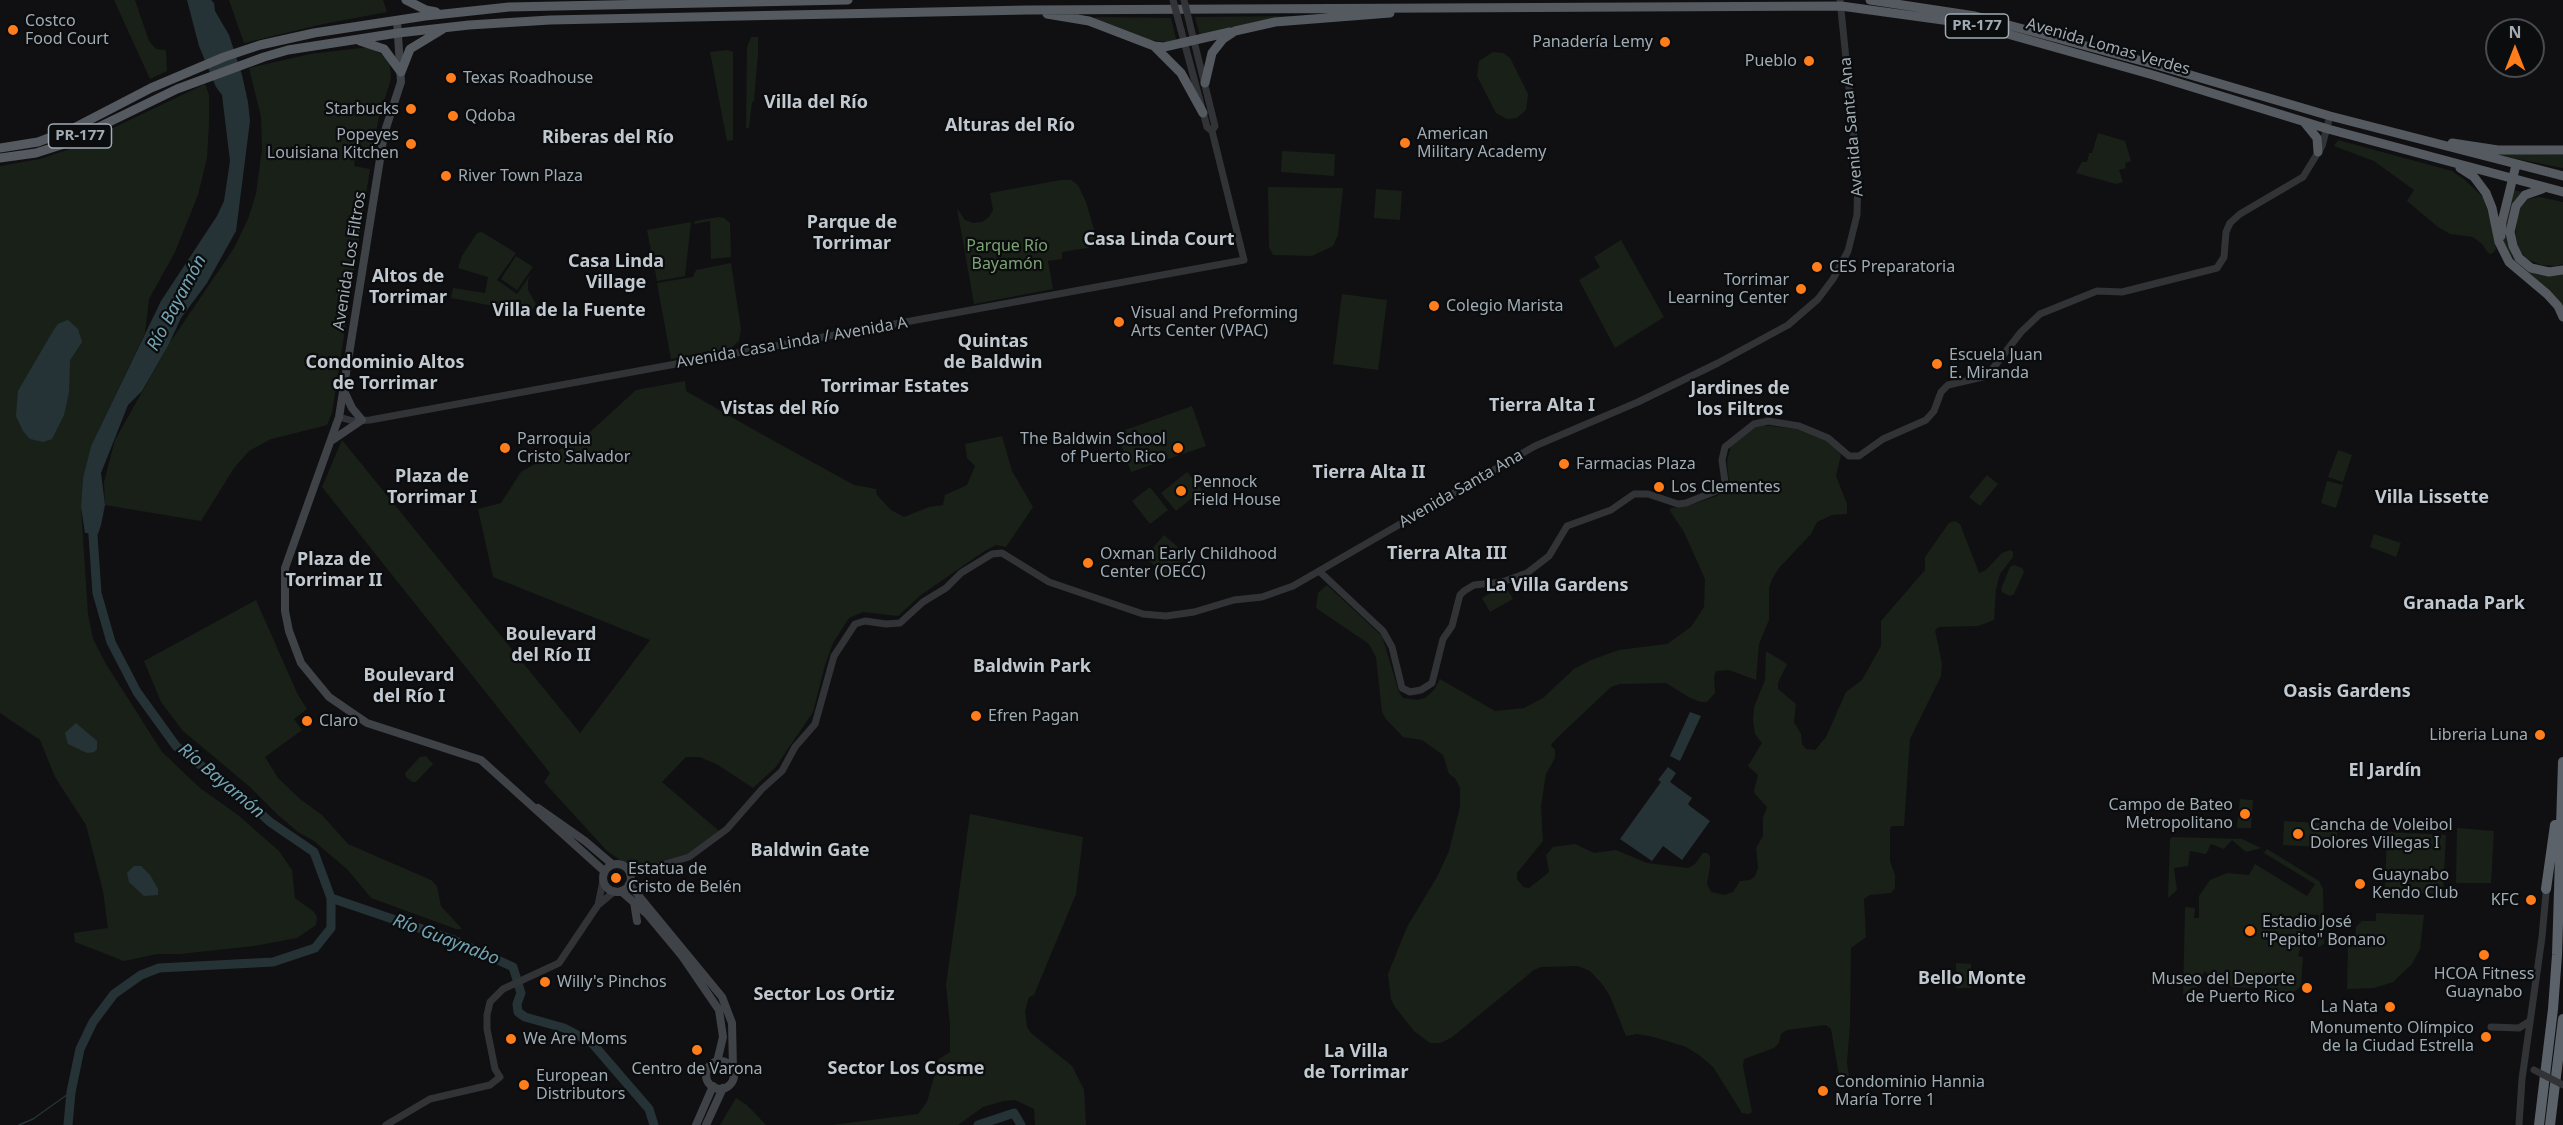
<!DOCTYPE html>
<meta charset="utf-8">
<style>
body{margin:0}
#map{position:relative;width:2563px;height:1125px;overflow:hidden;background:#101012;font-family:"Noto Sans",sans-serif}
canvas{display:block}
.north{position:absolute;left:2485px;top:18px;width:60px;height:60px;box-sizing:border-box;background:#0b0c0d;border:2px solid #474c50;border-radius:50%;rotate:0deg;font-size:16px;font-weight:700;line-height:24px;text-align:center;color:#a0abb4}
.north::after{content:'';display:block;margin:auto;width:21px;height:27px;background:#ff7d1b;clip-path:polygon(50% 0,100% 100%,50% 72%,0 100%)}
</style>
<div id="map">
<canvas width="2563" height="1125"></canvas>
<div class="north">N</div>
</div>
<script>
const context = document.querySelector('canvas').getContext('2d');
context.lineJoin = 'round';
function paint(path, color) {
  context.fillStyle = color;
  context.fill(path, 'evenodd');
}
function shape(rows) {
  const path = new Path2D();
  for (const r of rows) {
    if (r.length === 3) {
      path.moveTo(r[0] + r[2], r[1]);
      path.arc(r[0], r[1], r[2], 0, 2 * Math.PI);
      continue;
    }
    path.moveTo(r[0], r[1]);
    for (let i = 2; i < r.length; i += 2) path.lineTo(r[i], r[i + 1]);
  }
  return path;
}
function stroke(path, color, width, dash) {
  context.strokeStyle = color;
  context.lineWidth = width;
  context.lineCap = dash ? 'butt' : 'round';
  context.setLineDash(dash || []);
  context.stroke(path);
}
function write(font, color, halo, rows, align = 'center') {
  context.font = font + ' "Noto Sans",sans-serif';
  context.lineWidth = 4.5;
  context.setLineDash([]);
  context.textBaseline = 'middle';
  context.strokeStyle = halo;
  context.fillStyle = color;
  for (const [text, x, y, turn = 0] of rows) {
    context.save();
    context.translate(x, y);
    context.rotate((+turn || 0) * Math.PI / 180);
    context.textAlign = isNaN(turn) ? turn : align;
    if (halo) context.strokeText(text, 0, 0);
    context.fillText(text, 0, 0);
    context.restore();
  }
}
const green = shape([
 [114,0,135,0,149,41,156,49,166,50,167,71,150,79],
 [229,0,383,0,387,12,323,24,244,43],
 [1297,16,1255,22,1200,36,1195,17],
 [1095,17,1171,18,1177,43,1149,40,1095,19],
 [751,37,758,37,758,54,754,101,752,102,749,128,746,128,747,47],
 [369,47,386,57,390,65,391,79,379,117,371,159,356,156,354,166,370,169,332,413,327,425,271,439,249,451,234,468,201,521,105,505,104,482,115,440,169,344,234,248,248,219,256,194,262,149,261,117,249,68,310,54],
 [728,50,733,52,733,140,727,141,710,52],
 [1493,52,1503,53,1510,58,1528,94,1526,110,1517,118,1507,119,1496,113,1477,76,1479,61],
 [205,84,209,95,209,124,207,158,198,195,175,252,149,299,145,333,91,446,83,478,81,507,88,614,93,639,106,664,162,752,200,788,238,815,279,851,292,870,295,898,314,912,317,917,316,925,297,938,254,946,180,954,157,954,124,961,75,942,74,933,108,928,103,891,86,825,55,777,40,740,0,713,0,166,40,159,67,150],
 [2098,133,2125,141,2131,161,2125,163,2126,168,2119,170,2123,182,2116,184,2076,173,2082,162,2087,162,2089,153,2092,153],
 [2338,140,2452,171,2465,180,2484,198,2493,228,2496,249,2493,253,2489,254,2482,244,2473,237,2450,234,2438,227,2407,201,2414,190,2374,161,2334,146],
 [1282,151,1335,154,1334,176,1281,172],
 [2493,152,2563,155,2563,168,2492,154],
 [1061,180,1071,180,1078,185,1086,202,1099,246,1062,252,1062,259,1048,261,1053,289,974,304,957,208,965,220,973,223,982,222,989,217,993,210,990,193],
 [1268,187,1343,188,1338,235,1333,246,1312,256,1273,255,1269,247],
 [1376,189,1402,191,1400,220,1374,218],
 [2513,190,2524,192,2509,246,2513,258,2528,270,2538,275,2563,274,2563,311,2520,270,2504,247,2503,239],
 [2540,197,2563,202,2563,264,2557,266,2541,265,2527,259,2519,249,2515,238,2518,210,2528,199],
 [719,217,724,218,730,223,731,257,711,259,710,221,694,224,695,221],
 [691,222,685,276,657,281,647,230],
 [482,232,516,253,497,280,517,294,531,274,528,280,528,290,536,304,530,313,451,298,453,288,485,293,488,277,458,268,462,256,477,233],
 [1621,240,1664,317,1615,348,1579,280,1600,267,1594,257],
 [516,256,533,267,517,290,501,279],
 [731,263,741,329,739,341,731,348,671,359,657,283,693,277,696,270],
 [1342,294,1387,300,1378,370,1333,364],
 [685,381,686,391,756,431,854,485,876,489,877,495,891,510,904,517,929,507,943,505,945,495,967,485,975,466,967,458,965,444,1002,436,1012,471,1033,507,1006,547,996,545,983,552,921,595,898,616,863,612,849,618,833,643,825,665,813,712,775,768,753,788,718,765,700,757,686,757,662,782,719,831,688,854,633,869,607,851,544,782,550,773,322,487,342,440,580,733,650,640,493,577,478,509,501,503,521,472,590,432,636,390],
 [1192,406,1206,446,1131,472,1117,433],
 [1762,425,1802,430,1825,440,1834,447,1841,455,1836,476,1847,504,1847,514,1832,515,1817,522,1811,534,1779,568,1772,579,1769,588,1769,620,1759,644,1756,680,1729,670,1716,671,1714,677,1715,693,1707,702,1701,702,1690,698,1666,683,1620,684,1611,687,1557,738,1551,745,1555,750,1555,758,1546,774,1541,806,1543,841,1517,873,1517,879,1523,887,1529,888,1549,872,1546,855,1553,847,1575,844,1594,853,1616,850,1647,863,1688,868,1694,865,1703,853,1707,853,1710,856,1710,866,1707,884,1711,892,1725,895,1733,892,1740,881,1750,880,1755,876,1758,868,1756,848,1763,836,1763,818,1767,807,1755,794,1754,791,1758,775,1748,766,1762,743,1755,734,1753,720,1754,707,1765,680,1766,651,1787,664,1778,683,1778,689,1796,704,1794,722,1801,734,1802,744,1806,749,1815,750,1826,737,1846,692,1862,680,1881,646,1881,621,1925,570,1925,557,1949,523,1955,521,1960,524,1979,573,1986,570,2002,553,2010,550,2013,552,2013,557,2000,574,1996,589,1994,620,1978,626,1939,627,1935,630,1942,664,1941,676,1910,739,1904,826,1892,826,1890,829,1890,861,1895,875,1895,888,1891,893,1870,895,1864,899,1866,937,1851,948,1850,1025,1847,1063,1849,1076,1840,1081,1831,1029,1826,1025,1787,1030,1781,1034,1779,1043,1774,1048,1744,1059,1743,1066,1752,1112,1748,1114,1742,1113,1713,1067,1699,1055,1686,1047,1654,1037,1637,1034,1626,1036,1610,996,1603,985,1590,971,1578,966,1541,967,1534,970,1451,1038,1440,1043,1430,1043,1414,1031,1395,1007,1391,999,1388,974,1407,927,1437,877,1449,851,1460,807,1460,788,1455,778,1449,774,1443,755,1422,740,1403,737,1386,719,1382,712,1376,657,1369,644,1316,608,1318,593,1327,585,1382,636,1399,692,1403,698,1417,700,1425,698,1434,690,1440,679,1495,711,1524,708,1543,698,1574,669,1591,660,1619,650,1667,644,1691,627,1704,607,1705,579,1684,532,1670,511,1671,508,1694,504,1717,496,1724,490,1729,481,1727,462,1731,446,1755,427],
 [2338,450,2352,455,2343,482,2328,477],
 [1187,472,1202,490,1176,511,1161,493],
 [1987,475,1998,484,1980,506,1969,497],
 [2327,481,2343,485,2336,508,2321,503],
 [1150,487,1168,510,1150,524,1132,501],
 [2374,534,2401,543,2396,557,2370,547],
 [1164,535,1187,555,1167,577,1145,557],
 [2014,565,2022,568,2024,572,2014,594,2010,596,2002,592,2001,589,2010,567],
 [1505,585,1513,599,1490,612,1482,598],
 [256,600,298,695,307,709,294,719,302,730,265,757,278,778,300,799,322,815,348,844,431,880,437,886,441,906,462,929,456,929,371,898,348,870,314,841,298,832,278,815,250,787,183,731,161,702,144,661],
 [426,756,433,764,416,782,412,782,406,777,405,773,420,757],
 [2240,799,2253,800,2251,828,2237,828],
 [970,814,1083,837,1076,894,1034,995,1029,997,1025,1011,1027,1027,1031,1033,1072,1066,1084,1090,1086,1125,1035,1125,1034,1109,1015,1100,1003,1101,983,1107,958,1125,832,1125,918,1114,927,1102,939,1059,950,1052,950,1025,946,985],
 [2284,821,2338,824,2336,848,2283,845],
 [2457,828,2494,831,2491,883,2456,883],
 [2387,832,2446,835,2443,894,2385,891],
 [2172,837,2242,839,2261,848,2246,852,2232,840,2224,849,2211,844,2206,854,2190,851,2188,866,2174,868,2177,890,2168,898,2170,839],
 [2267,849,2319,881,2323,889,2324,944,2318,947,2319,915,2305,914,2303,938,2298,956,2303,957,2301,986,2289,996,2267,997,2267,984,2247,988,2234,987,2216,980,2204,971,2199,986,2190,989,2183,995,2185,907,2195,908,2194,918,2199,918,2199,896,2210,880,2227,873,2249,875,2255,864,2307,896,2315,884,2264,853],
 [2376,913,2424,915,2420,949,2412,964,2393,982,2374,988,2347,989,2348,942,2355,942,2356,927,2362,921,2376,921],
 [1956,963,1971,964,1971,988,1956,988],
 [736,1098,747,1105,766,1125,720,1125]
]);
const water = shape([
 [187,0,211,0,214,3,215,11,229,35,242,75,248,102,250,121,236,231,207,283,181,318,169,344,142,391,128,405,101,473,105,505,101,525,98,534,85,533,81,507,83,478,91,446,161,301,217,216,224,201,230,161,222,95,216,87,199,46],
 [68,320,78,329,82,342,70,360,69,392,64,415,52,439,43,442,30,439,23,431,16,416,18,391,53,331,58,324],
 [1690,712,1701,716,1680,761,1670,756],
 [76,723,97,741,97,749,94,752,87,753,68,744,65,733],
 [1668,767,1676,773,1670,782,1692,798,1688,804,1691,807,1710,821,1682,860,1663,846,1652,861,1620,839,1661,782,1658,780],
 [134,866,141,866,150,875,158,889,158,895,144,896,129,882,127,873]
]);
const stream = shape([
 [19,1125,33,1119,71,1092]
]);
const river = shape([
 [331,898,454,940,513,967,521,993,517,1004,518,1012,525,1017,564,1028,592,1043,649,1109,654,1125],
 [68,1125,71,1092,80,1049,93,1022,114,994,141,975,159,968,273,962,315,948,331,928,331,898,314,852,270,822,248,802,176,746,137,692,111,642,97,593,92,521],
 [978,1125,1014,1113,1021,1125]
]);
const tertiary = shape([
 [1191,29,1215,126,1212,131],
 [339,417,353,421,370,420,1244,260,1212,131,1207,127,1181,30],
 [1319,571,1383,631,1392,647,1402,688,1410,692,1421,690,1432,683,1443,639,1452,626,1460,595,1464,591,1474,585,1502,582,1527,573,1549,556,1567,526,1611,510,1634,494,1648,494,1678,504,1686,503,1721,489,1725,482,1722,460,1725,447,1754,424,1768,421,1799,426,1828,438,1849,456,1859,456,1883,439,1926,420,1934,411,1941,392,1948,385,1987,376,2021,332,2040,314,2097,291,2122,292,2217,268,2224,257,2226,232,2230,223,2240,214,2303,177,2322,146,2330,116],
 [630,874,689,857,727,829,762,789,782,771,795,747,815,724,834,656,855,624,865,621,886,624,900,623,923,602,946,588,961,573,992,554,1002,553,1049,582,1143,614,1166,616,1194,612,1234,600,1262,597,1293,586,1535,446,1638,402,1718,363,1788,325,1818,299,1833,279,1848,251,1857,215,1858,176,1840,0],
 [598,905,615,891],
 [2491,1027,2519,1028,2530,1021],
 [386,1125,430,1099,490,1085,500,1077,495,1069,487,1029,487,1015,490,1002,503,989,559,963,598,905,603,881],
 [2519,1125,2522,1079,2542,937,2546,893]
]);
const secondary = shape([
 [397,20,401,82,384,134,339,417,285,568,285,611,289,631,301,663,329,697,367,723,481,760,604,871],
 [331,441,362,420,352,408,344,391],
 [538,808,585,841,612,864],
 [617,878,14],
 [629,884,722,997,732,1023,733,1069],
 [621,891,647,914,682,956,719,1010,723,1037,717,1062],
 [634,902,637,921],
 [720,1075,14],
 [696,1125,713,1086],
 [706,1125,723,1088]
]);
const trunk = shape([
 [406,0,426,10,436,12],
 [1870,0,1975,16,2153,64,2330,116,2563,176],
 [1047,14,1089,21,1154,46,1164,47,1230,32],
 [360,41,384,49,401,72],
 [1154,46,1181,73,1203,113],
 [401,72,410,49,443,29],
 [1205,83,1212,53,1223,39,1235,31,1275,22,1390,13],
 [2304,122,2317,138,2318,152],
 [2452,143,2498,150,2563,150],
 [0,148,38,142,70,130,151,88,224,57,260,45,314,33,425,16,509,7,848,0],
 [0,158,36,153,64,144,177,89,264,57,288,50,398,33,469,25,550,20,1027,10,1841,6,1972,24,2153,75,2328,129,2563,192],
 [2460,168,2474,177,2486,193,2492,208,2499,242,2509,262,2547,294,2558,306,2563,317],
 [2542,189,2525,195,2516,206,2510,232,2513,246,2519,258,2531,268,2549,272,2563,270],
 [2501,236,2502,222,2516,165]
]);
const motorway = shape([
 [2546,889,2555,825],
 [2539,1125,2553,1009,2557,955,2563,762],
 [2550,1125,2563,1019]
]);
const tertiaryBridge = shape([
 [1173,0,1181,30],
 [1184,0,1191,29],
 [2534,1070,2563,1085]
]);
const markers = [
 [13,30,6,"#ff7d1b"],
 [1665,42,6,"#ff7d1b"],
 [1809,61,6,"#ff7d1b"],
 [451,78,6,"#ff7d1b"],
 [411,109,6,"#ff7d1b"],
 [453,116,6,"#ff7d1b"],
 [1405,143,6,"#ff7d1b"],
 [411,144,6,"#ff7d1b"],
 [446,176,6,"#ff7d1b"],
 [1817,267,6,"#ff7d1b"],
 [1801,289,6,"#ff7d1b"],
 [1434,306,6,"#ff7d1b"],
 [1119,322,6,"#ff7d1b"],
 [1937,364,6,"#ff7d1b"],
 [505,448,6,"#ff7d1b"],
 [1178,448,6,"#ff7d1b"],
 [1564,464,6,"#ff7d1b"],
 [1659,487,6,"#ff7d1b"],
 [1181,491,6,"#ff7d1b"],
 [1088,563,6,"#ff7d1b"],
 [976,716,6,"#ff7d1b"],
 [307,721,6,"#ff7d1b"],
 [2540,735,6,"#ff7d1b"],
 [2245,814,6,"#ff7d1b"],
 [2298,834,6,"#ff7d1b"],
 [616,878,6,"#ff7d1b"],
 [2360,884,6,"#ff7d1b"],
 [2531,900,6,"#ff7d1b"],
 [2250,931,6,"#ff7d1b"],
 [2484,955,6,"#ff7d1b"],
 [545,982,6,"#ff7d1b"],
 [2307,988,6,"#ff7d1b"],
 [2390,1007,6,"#ff7d1b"],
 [2486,1037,6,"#ff7d1b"],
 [511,1039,6,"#ff7d1b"],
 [697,1050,6,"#ff7d1b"],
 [524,1085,6,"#ff7d1b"],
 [1823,1091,6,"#ff7d1b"]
];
const shields = [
 [1977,26,63],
 [80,136,63]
];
const shieldNames = [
 ["PR-177",1977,26],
 ["PR-177",80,136]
];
const poiNames = [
 ["Costco",25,21],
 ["Food Court",25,39],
 ["Panadería Lemy",1653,42,"right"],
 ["Pueblo",1797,61,"right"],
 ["Texas Roadhouse",463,78],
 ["Starbucks",399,109,"right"],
 ["Qdoba",465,116],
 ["American",1417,134],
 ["Military Academy",1417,152],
 ["Popeyes",399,135,"right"],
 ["Louisiana Kitchen",399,153,"right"],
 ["River Town Plaza",458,176],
 ["CES Preparatoria",1829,267],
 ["Torrimar",1789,280,"right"],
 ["Learning Center",1789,298,"right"],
 ["Colegio Marista",1446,306],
 ["Visual and Preforming",1131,313],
 ["Arts Center (VPAC)",1131,331],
 ["Escuela Juan",1949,355],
 ["E. Miranda",1949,373],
 ["Parroquia",517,439],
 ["Cristo Salvador",517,457],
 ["The Baldwin School",1166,439,"right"],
 ["of Puerto Rico",1166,457,"right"],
 ["Farmacias Plaza",1576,464],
 ["Pennock",1193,482],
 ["Field House",1193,500],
 ["Los Clementes",1671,487],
 ["Oxman Early Childhood",1100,554],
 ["Center (OECC)",1100,572],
 ["Efren Pagan",988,716],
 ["Claro",319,721],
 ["Libreria Luna",2528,735,"right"],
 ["Campo de Bateo",2233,805,"right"],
 ["Metropolitano",2233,823,"right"],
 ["Cancha de Voleibol",2310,825],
 ["Dolores Villegas I",2310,843],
 ["Estatua de",628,869],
 ["Cristo de Belén",628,887],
 ["Guaynabo",2372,875],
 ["Kendo Club",2372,893],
 ["KFC",2519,900,"right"],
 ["Estadio José",2262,922],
 ["\"Pepito\" Bonano",2262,940],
 ["HCOA Fitness",2484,974,"center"],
 ["Guaynabo",2484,992,"center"],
 ["Museo del Deporte",2295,979,"right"],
 ["de Puerto Rico",2295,997,"right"],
 ["Willy's Pinchos",557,982],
 ["La Nata",2378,1007,"right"],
 ["Monumento Olímpico",2474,1028,"right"],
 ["de la Ciudad Estrella",2474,1046,"right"],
 ["We Are Moms",523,1039],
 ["Centro de Varona",697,1069,"center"],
 ["European",536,1076],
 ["Distributors",536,1094],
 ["Condominio Hannia",1835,1082],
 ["María Torre 1",1835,1100]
];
const streetNames = [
 ["Avenida Lomas Verdes",2108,47,16],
 ["Avenida Santa Ana",1852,127,-95],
 ["Avenida Los Filtros",350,261,-81],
 ["Avenida Casa Linda / Avenida A",792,343,-10],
 ["Avenida Santa Ana",1461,489,-30]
];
const parkNames = [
 ["Parque Río",1007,246],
 ["Bayamón",1007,264]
];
const neighbourhoodNames = [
 ["Villa del Río",816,103],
 ["Alturas del Río",1010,126],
 ["Riberas del Río",608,138],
 ["Parque de",852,223],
 ["Torrimar",852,244],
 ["Casa Linda Court",1159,240],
 ["Casa Linda",616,262],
 ["Village",616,283],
 ["Altos de",408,277],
 ["Torrimar",408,298],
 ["Villa de la Fuente",569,311],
 ["Quintas",993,342],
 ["de Baldwin",993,363],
 ["Condominio Altos",385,363],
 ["de Torrimar",385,384],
 ["Torrimar Estates",895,387],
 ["Jardines de",1740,389],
 ["los Filtros",1740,410],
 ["Tierra Alta I",1542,406],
 ["Vistas del Río",780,409],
 ["Tierra Alta II",1369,473],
 ["Plaza de",432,477],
 ["Torrimar I",432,498],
 ["Villa Lissette",2432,498],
 ["Tierra Alta III",1447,554],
 ["Plaza de",334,560],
 ["Torrimar II",334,581],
 ["La Villa Gardens",1557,586],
 ["Granada Park",2464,604],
 ["Boulevard",551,635],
 ["del Río II",551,656],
 ["Baldwin Park",1032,667],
 ["Boulevard",409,676],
 ["del Río I",409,697],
 ["Oasis Gardens",2347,692],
 ["El Jardín",2385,771],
 ["Baldwin Gate",810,851],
 ["Bello Monte",1972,979],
 ["Sector Los Ortiz",824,995],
 ["La Villa",1356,1052],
 ["de Torrimar",1356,1073],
 ["Sector Los Cosme",906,1069]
];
const waterNames = [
 ["Río Bayamón",177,303,-62],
 ["Río Bayamón",221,781,40],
 ["Río Guaynabo",446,940,21]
];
paint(green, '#192018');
paint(water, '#263336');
stroke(stream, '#263336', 1.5);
stroke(river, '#263336', 9);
stroke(tertiary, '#313337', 7);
stroke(secondary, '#3f4347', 8);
stroke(trunk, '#545a60', 9);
stroke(motorway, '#5c6269', 10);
stroke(tertiaryBridge, '#313337', 7);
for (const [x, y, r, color] of markers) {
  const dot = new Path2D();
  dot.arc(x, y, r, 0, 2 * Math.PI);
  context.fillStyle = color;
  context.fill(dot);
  stroke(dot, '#0b0c0d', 2);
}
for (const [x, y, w] of shields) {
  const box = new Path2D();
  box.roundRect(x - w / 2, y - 12, w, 24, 4.5);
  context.fillStyle = '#0b0c0d';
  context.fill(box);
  stroke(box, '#a0abb4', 1.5);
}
write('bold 15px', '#a0abb4', null, shieldNames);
write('16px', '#a0abb4', '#0b0c0d', poiNames, 'left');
write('16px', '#a0abb4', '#0b0c0d', streetNames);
write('16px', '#7ca274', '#0b0c0d', parkNames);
write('bold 18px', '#c1c8d0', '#0b0c0d', neighbourhoodNames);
write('italic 18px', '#72a4b4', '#0b0c0d', waterNames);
</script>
